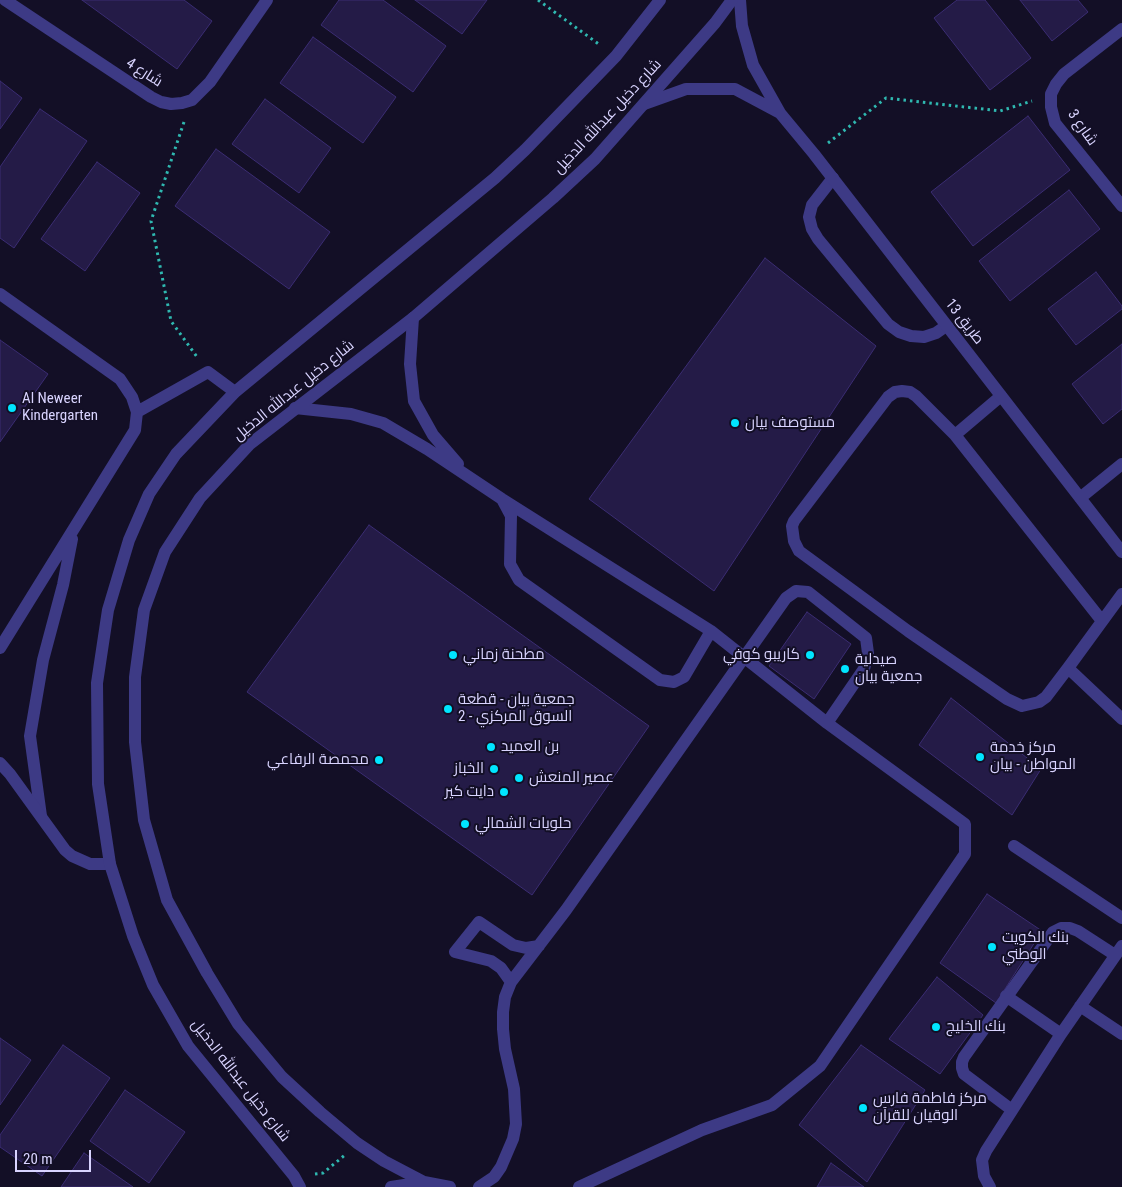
<!DOCTYPE html>
<meta charset="utf-8">
<style>
body{margin:0}
#map{position:relative;width:1122px;height:1187px;overflow:hidden;background:#130f26;font-family:"Roboto Condensed",sans-serif}
canvas{display:block}
.scale{position:absolute;left:15px;top:1150px;width:76px;height:22px;box-sizing:border-box;border:2px solid #d9d4ff;border-top:0;padding-left:6px;font-size:15px;line-height:18px;white-space:nowrap;color:#d9d4ff;-webkit-text-stroke:4px #130f26;paint-order:stroke}
</style>
<div id="map">
<canvas width="1122" height="1187"></canvas>
<div class="scale">20 m</div>
</div>
<script>
const context = document.querySelector('canvas').getContext('2d');
context.lineJoin = 'round';
function paint(path, color) {
  context.fillStyle = color;
  context.fill(path, 'evenodd');
}
function shape(rows) {
  const path = new Path2D();
  for (const r of rows) {
    path.moveTo(r[0], r[1]);
    for (let i = 2; i < r.length; i += 2) path.lineTo(r[i], r[i + 1]);
  }
  return path;
}
function stroke(path, color, width, dash) {
  context.strokeStyle = color;
  context.lineWidth = width;
  context.lineCap = dash ? 'butt' : 'round';
  context.setLineDash(dash || []);
  context.stroke(path);
}
function write(font, color, halo, rows, align = 'center') {
  context.font = font + ' "Roboto Condensed",Cairo,sans-serif';
  context.lineWidth = 4;
  context.setLineDash([]);
  context.textBaseline = 'middle';
  context.strokeStyle = halo;
  context.fillStyle = color;
  for (const [text, x, y, turn = 0] of rows) {
    context.save();
    context.translate(x, y);
    context.rotate((+turn || 0) * Math.PI / 180);
    context.textAlign = isNaN(turn) ? turn : align;
    if (halo) context.strokeText(text, 0, 0);
    context.fillText(text, 0, 0);
    context.restore();
  }
}
const building = shape([
 [82,0,184,0,212,21,177,69,82,0],
 [339,0,383,0,446,46,413,92,321,25,339,0],
 [415,0,487,0,462,34,415,0],
 [957,0,985,0,1031,58,990,90,934,18,957,0],
 [1020,0,1078,0,1088,12,1052,41,1020,0],
 [313,37,396,97,363,143,280,83,313,37],
 [0,81,22,98,0,129,0,81],
 [265,99,331,148,299,193,232,144,265,99],
 [40,109,87,141,14,248,0,238,0,167,40,109],
 [1028,116,1070,170,973,246,931,192,1028,116],
 [216,149,330,232,289,289,175,206,216,149],
 [97,162,140,193,85,271,41,239,97,162],
 [1069,190,1100,229,1010,301,979,261,1069,190],
 [765,258,876,346,714,591,589,499,765,258],
 [1096,272,1122,306,1122,309,1076,345,1048,309,1096,272],
 [0,340,48,374,0,442,0,340],
 [1122,344,1122,409,1103,424,1072,384,1122,344],
 [369,525,649,726,532,895,247,692,369,525],
 [807,612,851,644,814,699,769,666,807,612],
 [951,698,1041,769,1012,815,919,745,951,698],
 [987,894,1042,931,996,1003,940,963,987,894],
 [937,977,983,1015,940,1074,889,1039,937,977],
 [0,1038,31,1060,0,1105,0,1038],
 [63,1045,110,1078,42,1176,0,1147,0,1135,63,1045],
 [861,1045,925,1090,867,1182,799,1125,861,1045],
 [125,1090,185,1132,149,1183,90,1141,125,1090],
 [84,1153,133,1187,61,1187,84,1153],
 [831,1163,864,1187,817,1187,831,1163]
]);
const path = shape([
 [538,0,600,45],
 [184,122,151,221,171,321,197,357],
 [828,143,886,98,1000,111,1032,101],
 [315,1174,323,1173,345,1155]
]);
const service = shape([
 [833,178,812,205,809,217,812,229,818,239,888,324,899,332,911,336,924,337,936,333,946,326],
 [0,294,120,379,132,397,137,412,135,430,0,648],
 [413,318,410,364,414,401,433,435,458,464],
 [295,408,351,414,383,423,427,449,502,499,711,631,827,723,965,824,965,854,820,1066,772,1105,702,1130,579,1187],
 [137,412,208,372,235,392],
 [955,435,1001,396],
 [503,501,511,516,510,564,519,580,660,680,674,682,684,677,711,631],
 [1102,621,955,435,916,396,910,392,902,391,895,392,888,397,794,521,792,526,794,541,799,551,908,631,1007,699,1022,706,1039,702,1046,697,1068,668,1122,594],
 [1068,668,1122,719],
 [41,816,30,736,43,660,63,585,72,539],
 [1014,846,1122,918],
 [511,982,501,968,491,961,455,952,479,922,513,945,526,948,539,946],
 [1006,996,1061,1034],
 [1080,1006,1122,1034],
 [1012,1110,964,1074,962,1068,962,1062,964,1057,1053,932,1061,928,1070,928,1078,931,1115,955],
 [479,1187,494,1177,501,1167,513,1139,516,1124,514,1089,505,1049,503,1029,503,1012,505,997,511,982,566,910,786,598,796,591,808,592,866,638,868,653,864,669,827,723],
 [990,1187,984,1176,982,1160,986,1151,1061,1034,1122,946]
]);
const minor = shape([
 [5,0,151,97,161,102,171,104,182,103,192,100,210,82,267,0],
 [740,0,742,26,753,65,780,113,814,154,1122,552],
 [1122,29,1064,74,1056,84,1051,94,1051,107,1055,123,1122,206],
 [644,104,686,89,735,89,780,113],
 [1080,498,1122,464],
 [0,763,10,774,65,850,72,856,90,864,110,864]
]);
const tertiary = shape([
 [424,1182,384,1161,357,1143,320,1112,282,1077,238,1024,207,973,167,900,144,820,135,742,135,677,144,610,165,552,200,498,250,444,413,318,553,198,595,159,715,23,732,0],
 [300,1187,294,1176,188,1046,153,985,133,936,110,864,98,784,97,683,108,610,129,540,149,494,176,454,235,392,495,178,525,150,616,56,660,0],
 [391,1187,424,1182,450,1187]
]);
const markers = [
 [12,408,5,"#00e5ff"],
 [735,423,5,"#00e5ff"],
 [453,655,5,"#00e5ff"],
 [810,655,5,"#00e5ff"],
 [845,669,5,"#00e5ff"],
 [448,709,5,"#00e5ff"],
 [491,747,5,"#00e5ff"],
 [980,757,5,"#00e5ff"],
 [379,760,5,"#00e5ff"],
 [494,769,5,"#00e5ff"],
 [519,778,5,"#00e5ff"],
 [504,792,5,"#00e5ff"],
 [465,824,5,"#00e5ff"],
 [992,947,5,"#00e5ff"],
 [936,1027,5,"#00e5ff"],
 [863,1108,5,"#00e5ff"]
];
const streetNames = [
 ["شارع 4",144,73,33],
 ["شارع دخيل عبدالله الدخيل",608,117,-47],
 ["شارع 3",1082,128,55],
 ["طريق 13",964,322,52],
 ["شارع دخيل عبدالله الدخيل",294,391,-39],
 ["شارع دخيل عبدالله الدخيل",240,1081,52]
];
const poiNames = [
 ["Al Neweer",22,399],
 ["Kindergarten",22,416],
 ["مستوصف بيان",745,423],
 ["مطحنة زماني",463,655],
 ["كاريبو كوفي",800,655,"right"],
 ["صيدلية",855,660],
 ["جمعية بيان",855,677],
 ["جمعية بيان - قطعة",458,700],
 ["2 - السوق المركزي",458,717],
 ["بن العميد",501,747],
 ["مركز خدمة",990,748],
 ["المواطن - بيان",990,765],
 ["محمصة الرفاعي",369,760,"right"],
 ["الخباز",484,769,"right"],
 ["عصير المنعش",529,778],
 ["دايت كير",494,792,"right"],
 ["حلويات الشمالي",475,824],
 ["بنك الكويت",1002,938],
 ["الوطني",1002,955],
 ["بنك الخليج",946,1027],
 ["مركز فاطمة فارس",873,1099],
 ["الوقيان للقرآن",873,1116]
];
paint(building, '#241b47');
stroke(building, '#3b2d73', 1);
stroke(path, '#2fb8b0', 3, [2.5, 4]);
stroke(service, '#3d3a85', 12);
stroke(minor, '#3d3a85', 12);
stroke(tertiary, '#3d3a85', 12);
for (const [x, y, r, color] of markers) {
  const dot = new Path2D();
  dot.arc(x, y, r, 0, 2 * Math.PI);
  context.fillStyle = color;
  context.fill(dot);
  stroke(dot, '#130f26', 2);
}
write('15px', '#d9d4ff', '#130f26', streetNames);
write('15px', '#d9d4ff', '#130f26', poiNames, 'left');
</script>
